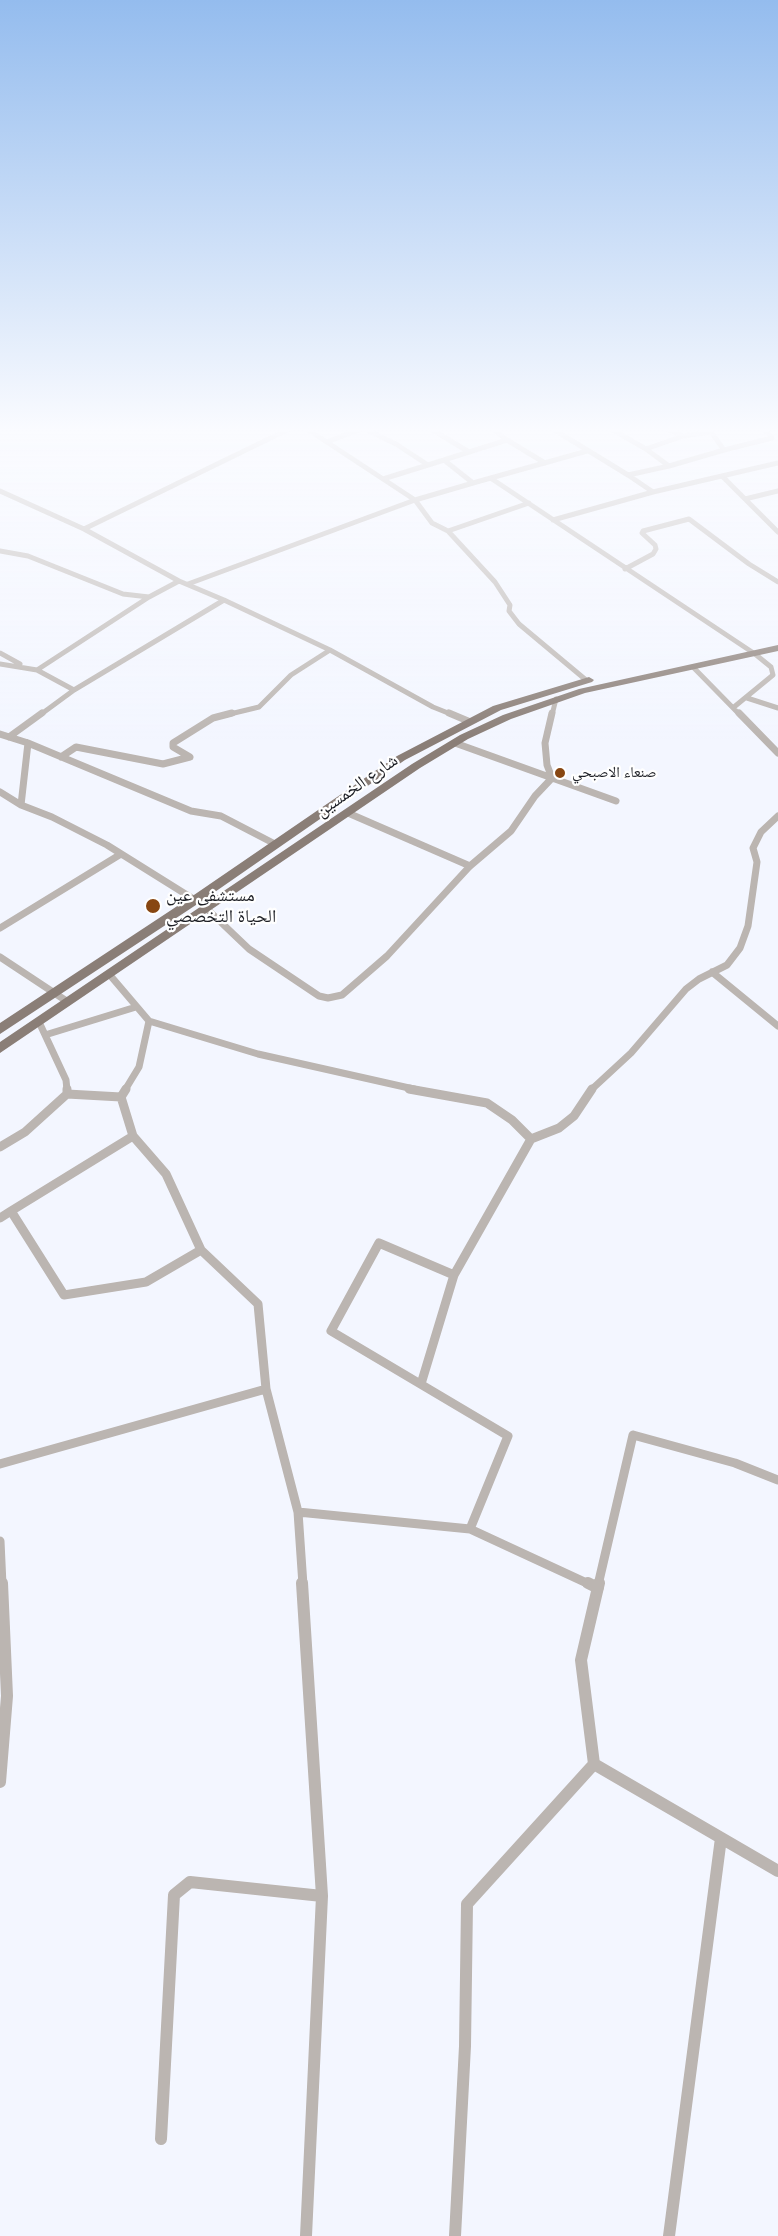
<!DOCTYPE html>
<meta charset="utf-8">
<style>
body{margin:0}
canvas{display:block;background:#f3f6ff}
</style>
<canvas width="778" height="2236"></canvas>
<script>
const context = document.querySelector('canvas').getContext('2d');
context.lineJoin = 'round';
function shape(rows) {
  const path = new Path2D();
  for (const r of rows) {
    path.moveTo(r[0], r[1]);
    for (let i = 2; i < r.length; i += 2) path.lineTo(r[i], r[i + 1]);
  }
  return path;
}
function stroke(path, color, width, dash) {
  context.strokeStyle = color;
  context.lineWidth = width;
  context.lineCap = dash ? 'butt' : 'round';
  context.setLineDash(dash || []);
  context.stroke(path);
}
function paint(path, color) {
  context.fillStyle = color;
  context.fill(path, 'evenodd');
}
function write(font, color, halo, rows, align = 'center') {
  context.font = font + ' "Fira Sans","Noto Naskh Arabic",sans-serif';
  context.lineWidth = 4.5;
  context.setLineDash([]);
  context.textBaseline = 'middle';
  context.strokeStyle = halo;
  context.fillStyle = color;
  for (const [text, x, y, turn = 0] of rows) {
    context.save();
    context.translate(x, y);
    context.rotate((+turn || 0) * Math.PI / 180);
    context.textAlign = isNaN(turn) ? turn : align;
    if (halo) context.strokeText(text, 0, 0);
    context.fillText(text, 0, 0);
    context.restore();
  }
}
const streetFar3 = shape([
 [307,429,415,500,473,483],
 [365,429,396,444,428,465,469,452,431,429],
 [553,429,628,475,669,466],
 [611,429,646,449],
 [667,429,683,436,711,432,724,450,772,438,764,429],
 [683,436,646,449,669,466,724,450],
 [507,440,545,463],
 [329,441,362,429],
 [469,452,507,440,493,429],
 [444,460,473,483,587,451],
 [628,475,653,492,778,463],
 [723,477,778,532],
 [383,479,428,465],
 [492,479,755,654,771,667,773,675,734,707],
 [0,491,84,529,179,581,149,597,123,594,28,556,0,551],
 [745,499,778,491],
 [529,503,448,531,495,582,510,605,509,611,519,624,586,680],
 [553,520,653,492],
 [84,529,289,429],
 [625,569,653,554,656,549,655,545,642,533,643,531,689,519,749,564,778,582],
 [188,584,415,500,432,523,448,531],
 [224,600,330,650],
 [0,653,20,664],
 [0,664,37,670,74,690,224,600,179,581],
 [693,667,740,715],
 [37,670,149,597],
 [747,698,778,708],
 [40,715,74,690],
 [226,715,259,707,291,675,330,650,433,707,453,715],
 [552,715,556,699]
]);
const streetFar2 = shape([
 [449,713,468,721],
 [739,713,778,753],
 [0,734,28,743,21,805],
 [9,737,42,713],
 [28,743,191,811,221,816,275,844],
 [455,743,616,801],
 [61,757,76,747,163,764,190,757,173,747,173,743,213,718,232,713],
 [0,792,21,805,52,817,107,845,195,900],
 [348,813,470,866],
 [207,909,249,949,319,996,328,998,342,995,387,956,470,866,511,831,535,796,552,778,547,765,545,743,552,713],
 [0,928,121,854],
 [0,957,68,1002],
 [712,972,778,1026],
 [109,974,149,1021,139,1067,125,1090],
 [149,1021,258,1054,418,1090],
 [39,1022,66,1080,67,1090],
 [45,1035,136,1007],
 [591,1090,631,1053,686,989,699,979,727,965,740,948,748,926,757,862,753,848,761,832,778,816]
]);
const streetFar1 = shape([
 [126,1089,121,1097,133,1136],
 [409,1089,487,1103,512,1120,531,1139,454,1275],
 [67,1094,121,1097],
 [133,1136,166,1174,201,1250,146,1282,64,1295,11,1211,133,1136],
 [531,1139,559,1128,574,1116,592,1089],
 [0,1147,25,1132,67,1094,67,1089],
 [0,1218,11,1211],
 [201,1250,258,1304,266,1389,298,1512],
 [421,1384,454,1275,379,1243,331,1331,508,1436,470,1529],
 [0,1464,266,1389],
 [0,1541,2,1585],
 [303,1585,298,1512,470,1529,591,1585],
 [598,1585,633,1435,735,1463,778,1480]
]);
const street = shape([
 [302,1583,322,1896,306,2236],
 [588,1583,598,1588],
 [599,1583,581,1660,594,1764,778,1871],
 [0,1782,7,1696,2,1583],
 [161,2139,174,1895,190,1882,322,1896],
 [455,2236,465,2046,467,1904,594,1764],
 [669,2236,721,1838]
]);
const primary = shape([
 [778,645,778,651,585,693,511,719,468,739,420,768,0,1053,0,1042,412,764,460,735,503,715,579,689,778,645],
 [589,677,594,680,592,682,501,710,405,760,199,903,0,1034,0,1023,191,897,397,756,493,706,589,677]
]);
const markers = [
 [560,773,6,"#874612"],
 [153,906,8,"#874612"]
];
const farPoinames = [
 ["صنعاء الاصبحي",572,773]
];
const streetNames = [
 ["شارع الخمسين",357,786,-35]
];
const poiNames = [
 ["مستشفى عين",166,896],
 ["الحياة التخصصي",166,917]
];
stroke(streetFar3, '#bbb5b1', 5);
stroke(streetFar2, '#bbb5b1', 7);
stroke(streetFar1, '#bbb5b1', 9);
stroke(street, '#bbb5b1', 12);
paint(primary, '#8a7e77');
const sky = context.createLinearGradient(0, 0, 0, 742);
sky.addColorStop(0, '#94bcee');
sky.addColorStop(0.58, '#fafbff');
sky.addColorStop(1, '#fafbff00');
context.fillStyle = sky;
context.fillRect(0, 0, 778, 742);
for (const [x, y, r, color] of markers) {
  const dot = new Path2D();
  dot.arc(x, y, r, 0, 2 * Math.PI);
  context.fillStyle = color;
  context.fill(dot);
  stroke(dot, '#fff', 2);
}
write('15px', '#1c1e24', '#fff', farPoinames, 'left');
write('18px', '#1c1e24', '#fff', streetNames);
write('18px', '#1c1e24', '#fff', poiNames, 'left');
</script>
